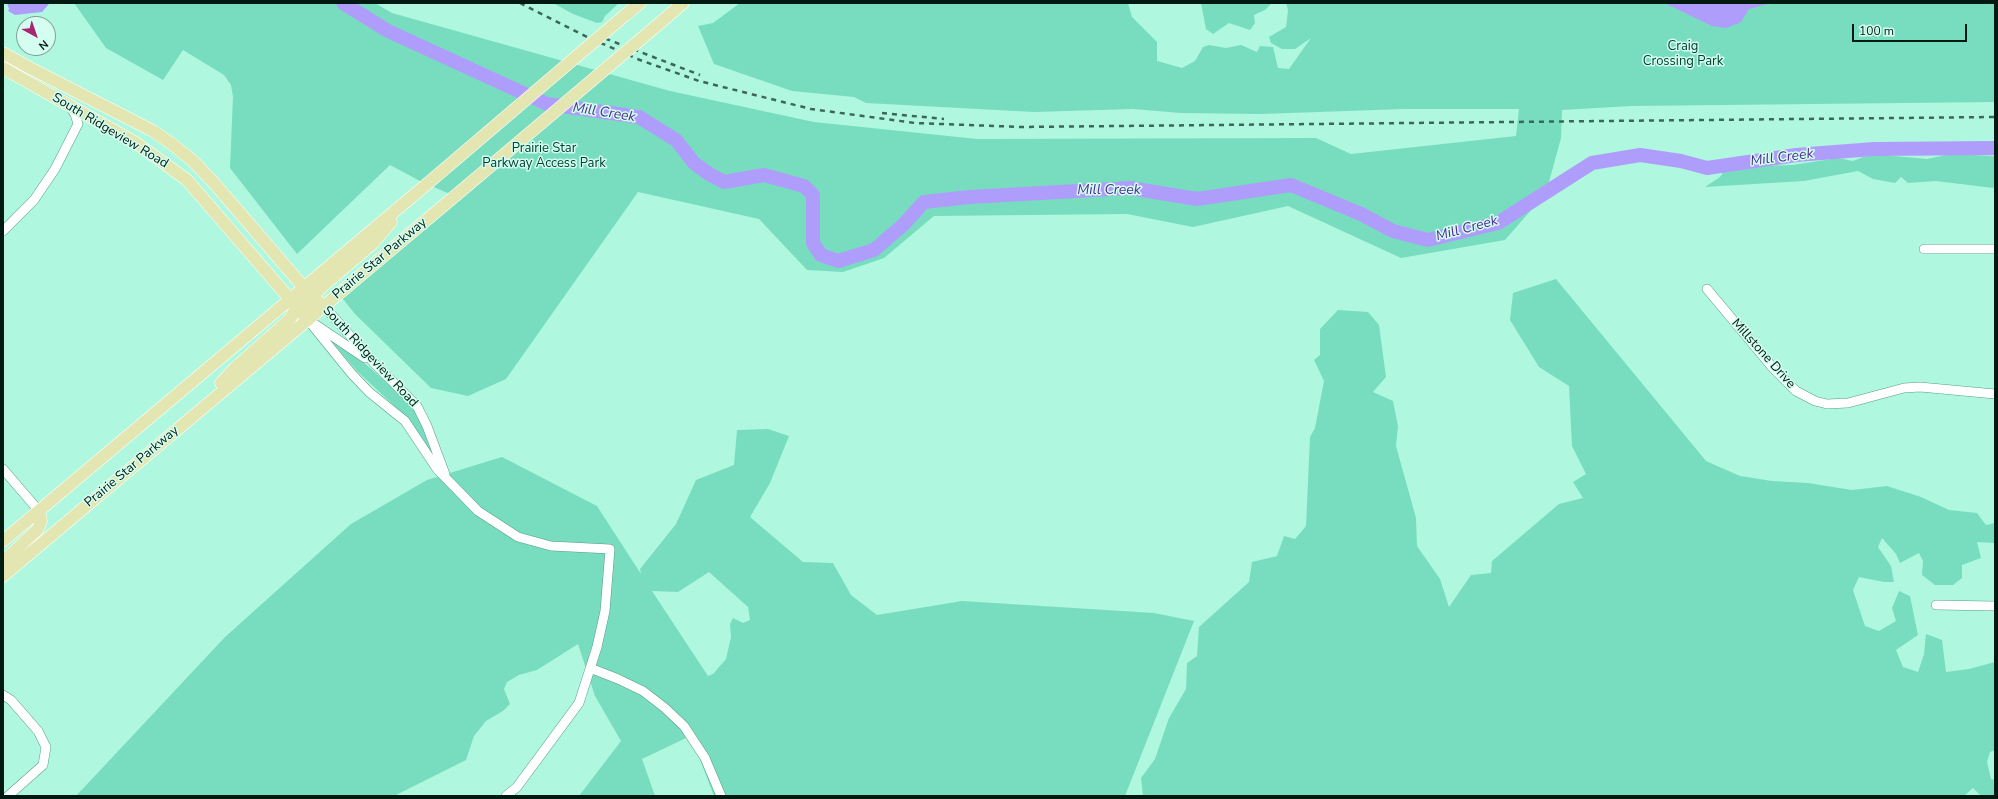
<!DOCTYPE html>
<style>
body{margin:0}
#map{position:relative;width:1998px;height:799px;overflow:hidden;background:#aff8df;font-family:"Nunito Sans",sans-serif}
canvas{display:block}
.frame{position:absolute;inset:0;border:4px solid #001911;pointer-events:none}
.north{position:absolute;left:16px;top:16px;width:40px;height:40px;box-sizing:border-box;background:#d4feef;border:1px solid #7fa296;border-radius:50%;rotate:140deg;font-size:11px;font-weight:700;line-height:16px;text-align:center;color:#001911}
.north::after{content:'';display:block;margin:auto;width:14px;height:18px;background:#aa2570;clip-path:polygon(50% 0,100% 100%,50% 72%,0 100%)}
.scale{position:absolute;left:1852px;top:24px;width:115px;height:18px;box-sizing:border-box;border:2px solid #001911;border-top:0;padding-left:5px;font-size:12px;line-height:14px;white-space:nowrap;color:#001911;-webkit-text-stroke:3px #d4feef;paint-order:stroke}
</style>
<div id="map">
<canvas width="1998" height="799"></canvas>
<div class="frame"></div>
<div class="north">N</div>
<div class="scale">100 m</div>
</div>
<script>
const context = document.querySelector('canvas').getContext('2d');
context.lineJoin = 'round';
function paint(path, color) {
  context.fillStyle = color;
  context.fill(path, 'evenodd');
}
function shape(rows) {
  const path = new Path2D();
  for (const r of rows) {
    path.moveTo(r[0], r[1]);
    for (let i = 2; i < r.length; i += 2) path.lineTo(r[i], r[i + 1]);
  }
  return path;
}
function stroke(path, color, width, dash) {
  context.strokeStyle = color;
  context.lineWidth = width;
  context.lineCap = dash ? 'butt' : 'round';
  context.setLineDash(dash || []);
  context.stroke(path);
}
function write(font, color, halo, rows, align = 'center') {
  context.font = font + ' "Nunito Sans",sans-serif';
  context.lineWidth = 3;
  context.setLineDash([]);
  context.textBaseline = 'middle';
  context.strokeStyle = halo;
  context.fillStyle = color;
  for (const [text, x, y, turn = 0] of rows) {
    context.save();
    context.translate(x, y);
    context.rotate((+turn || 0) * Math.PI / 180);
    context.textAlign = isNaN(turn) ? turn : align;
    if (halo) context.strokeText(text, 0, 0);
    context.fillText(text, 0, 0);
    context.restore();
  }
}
const green = shape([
 [74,3,375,3,392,13,670,91,814,122,977,139,1316,138,1351,154,1516,136,1519,109,1404,109,1261,114,1181,113,1133,109,1034,112,866,103,854,97,792,91,714,64,698,26,713,23,740,3,1128,3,1132,17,1157,42,1157,61,1182,68,1195,61,1203,47,1209,45,1226,48,1241,45,1257,52,1260,46,1273,47,1278,68,1289,69,1311,38,1295,49,1282,49,1271,43,1269,37,1286,27,1288,10,1286,3,1995,3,1995,102,1632,106,1562,110,1561,138,1546,193,1505,240,1401,258,1288,206,1193,227,1127,214,934,216,884,258,843,272,807,270,759,219,638,192,506,379,468,396,431,388,355,314,339,294,450,194,420,181,390,165,297,254,230,168,233,97,231,85,224,75,183,50,163,80,106,48],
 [553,3,619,3,605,16,602,22,597,23,573,14],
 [1201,3,1272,3,1265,10,1254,15,1255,23,1250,30,1229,23,1213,34,1206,29],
 [1871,154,1927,159,1951,154,1995,156,1995,186,1993,188,1936,181,1908,183,1901,177,1895,183,1873,179,1858,171,1804,181,1705,187,1720,177,1724,171,1753,166,1793,165,1838,158,1853,161],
 [1556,279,1706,461,1740,476,1772,481,1808,483,1852,490,1887,486,1921,497,1949,510,1977,513,1986,525,1995,523,1995,543,1977,542,1981,558,1962,565,1962,578,1953,585,1935,585,1922,575,1923,561,1919,553,1900,563,1896,554,1882,538,1878,547,1891,566,1894,582,1884,582,1859,577,1853,590,1865,626,1879,631,1896,621,1892,608,1899,591,1910,596,1918,635,1896,650,1903,667,1918,672,1924,654,1926,634,1942,640,1946,672,1969,669,1995,662,1995,750,1990,752,1987,762,1991,779,1995,780,1995,796,1981,796,1973,788,1964,796,1143,796,1141,778,1155,759,1169,718,1186,689,1187,663,1197,656,1199,627,1249,582,1252,562,1277,556,1284,536,1295,539,1306,526,1310,437,1315,428,1324,381,1314,360,1320,355,1320,329,1338,310,1368,312,1379,325,1386,377,1373,392,1393,401,1398,426,1396,446,1416,518,1417,546,1440,579,1449,607,1471,575,1491,573,1492,561,1559,504,1583,498,1573,482,1586,474,1572,446,1569,386,1539,367,1510,320,1513,293],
 [328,337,361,360,411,404,418,415,438,463,404,415,357,371],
 [768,429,789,436,770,483,750,517,803,562,833,563,851,595,877,615,962,601,1154,613,1194,621,1125,796,714,796,699,757,686,738,642,759,655,796,579,796,621,741,595,696,578,644,537,670,519,675,507,682,504,689,510,704,503,711,486,721,474,736,466,760,394,796,76,796,225,637,351,524,427,480,502,457,597,506,641,574,640,569,676,524,696,480,734,465,737,430],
 [709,572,748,607,750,620,743,623,733,618,730,624,731,637,726,659,713,674,708,676,652,591,678,592]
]);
const water = shape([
 [7,3,48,3,49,4,42,12,15,15,8,11,9,9],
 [1664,3,1771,3,1749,9,1741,22,1726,28,1712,26]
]);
const river = shape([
 [343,3,388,31,547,104,639,117,676,140,694,163,709,174,724,182,764,175,804,186,813,195,813,243,821,255,838,261,874,250,903,225,924,202,970,197,1130,188,1197,199,1291,185,1361,214,1393,231,1428,240,1498,223,1592,163,1640,155,1681,161,1707,168,1796,155,1874,149,1995,148]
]);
const minor = shape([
 [3,231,34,200,55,169,78,124,75,114,70,107],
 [1924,249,1995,249],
 [1707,289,1773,368,1796,391,1815,401,1827,404,1848,403,1904,388,1920,387,1995,394],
 [324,306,374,363,417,406,427,426,445,474],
 [308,320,351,373,369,392,405,421,437,469,478,511,518,537,551,546,610,549,605,611,597,647,579,703,517,787,506,796],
 [313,323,365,358],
 [3,469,39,511],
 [1936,605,1995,606],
 [590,668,618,679,643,691,665,708,684,726,705,758,721,796],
 [3,695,11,700,38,731,46,747,43,765,8,796]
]);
const major = shape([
 [624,16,640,3],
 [654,28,683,3],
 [3,53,30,68,153,131,172,144,193,161,214,183,312,297,324,306],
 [3,68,136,143,187,180,308,320],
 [308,320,308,308,312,297,324,285,372,244,391,222],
 [221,383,235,368,290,319,300,301],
 [3,541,427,184],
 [3,562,38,529,41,521,39,511],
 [3,576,455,196]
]);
const rail = shape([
 [520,3,587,37,640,60,699,81,811,109,915,123,1021,127,1995,117],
 [596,35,700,75],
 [882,113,944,119]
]);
const majorBridge = shape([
 [427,184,624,16],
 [455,196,654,28]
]);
const parkNames = [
 ["Craig",1683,47],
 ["Crossing Park",1683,62],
 ["Prairie Star",544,149],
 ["Parkway Access Park",544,164]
];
const streetNames = [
 ["South Ridgeview Road",110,131,31],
 ["Prairie Star Parkway",380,259,-40],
 ["Millstone Drive",1763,354,48],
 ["South Ridgeview Road",370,357,47],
 ["Prairie Star Parkway",132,467,-40]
];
const waterNames = [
 ["Mill Creek",604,113,9],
 ["Mill Creek",1782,158,-7],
 ["Mill Creek",1109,191],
 ["Mill Creek",1467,229,-15]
];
paint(green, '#77ddbe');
paint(water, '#af9dfc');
stroke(river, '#af9dfc', 14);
stroke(minor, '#569d87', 10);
stroke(major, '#fff', 13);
stroke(minor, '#fff', 9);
stroke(major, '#e3e6b1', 12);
stroke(rail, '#3c6658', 2.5, [5, 5]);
stroke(majorBridge, '#fff', 13, []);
stroke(majorBridge, '#e3e6b1', 12);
write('13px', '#004132', '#d4feef', parkNames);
write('13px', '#001911', '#d4feef', streetNames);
write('italic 14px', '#4d2b96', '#d4feef', waterNames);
</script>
